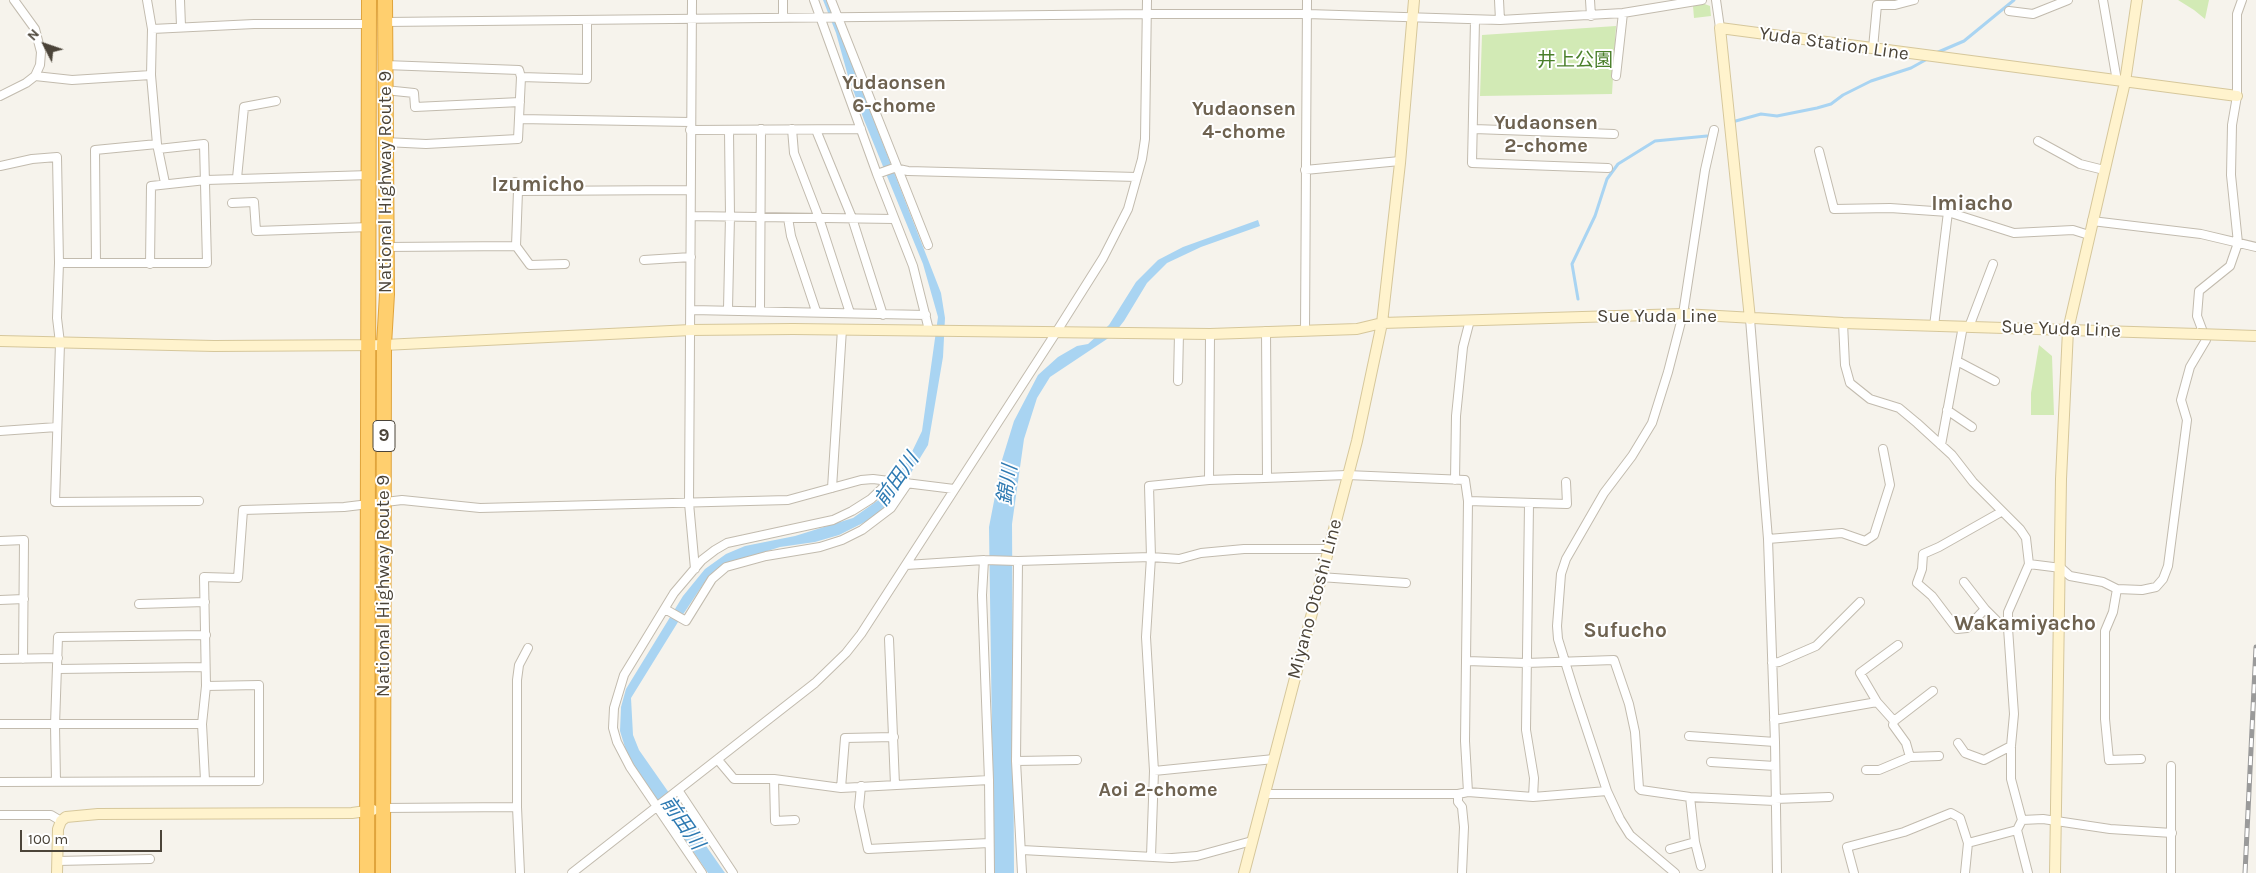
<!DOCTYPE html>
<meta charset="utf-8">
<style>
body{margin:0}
#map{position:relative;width:2256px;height:873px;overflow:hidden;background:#f6f3ec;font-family:Karla,sans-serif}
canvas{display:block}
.north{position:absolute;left:20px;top:20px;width:50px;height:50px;-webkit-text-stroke:4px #fff;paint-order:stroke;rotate:311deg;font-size:14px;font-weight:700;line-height:20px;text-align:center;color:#4b4439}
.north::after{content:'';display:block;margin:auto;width:18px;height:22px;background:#4b4439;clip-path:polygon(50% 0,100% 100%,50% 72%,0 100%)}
.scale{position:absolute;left:20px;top:830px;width:142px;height:22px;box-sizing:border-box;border:2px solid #4b4439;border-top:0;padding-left:6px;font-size:15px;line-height:18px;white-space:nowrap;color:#4b4439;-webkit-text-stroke:4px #fff;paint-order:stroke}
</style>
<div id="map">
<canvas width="2256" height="873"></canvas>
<div class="north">N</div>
<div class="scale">100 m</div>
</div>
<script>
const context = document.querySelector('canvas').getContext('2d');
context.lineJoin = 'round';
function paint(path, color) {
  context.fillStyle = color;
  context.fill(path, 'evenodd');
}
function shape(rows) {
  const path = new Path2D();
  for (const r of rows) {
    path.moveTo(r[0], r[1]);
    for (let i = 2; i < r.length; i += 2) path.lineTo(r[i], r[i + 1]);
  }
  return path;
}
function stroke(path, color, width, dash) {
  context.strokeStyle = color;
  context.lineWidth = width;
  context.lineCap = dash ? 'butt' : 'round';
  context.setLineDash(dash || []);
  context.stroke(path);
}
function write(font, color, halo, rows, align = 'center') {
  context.font = font + ' Karla,"Noto Sans JP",sans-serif';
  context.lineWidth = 4;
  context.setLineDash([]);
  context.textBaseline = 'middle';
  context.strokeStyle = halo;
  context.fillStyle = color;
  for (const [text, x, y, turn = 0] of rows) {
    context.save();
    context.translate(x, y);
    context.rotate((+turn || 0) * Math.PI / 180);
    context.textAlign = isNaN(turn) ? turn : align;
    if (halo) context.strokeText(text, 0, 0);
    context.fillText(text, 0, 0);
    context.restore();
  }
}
const green = shape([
 [2178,0,2209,0,2205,19,2194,10],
 [1702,3,1710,6,1711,16,1694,18,1693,6],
 [1616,26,1612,94,1480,96,1482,35],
 [2039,345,2052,356,2054,415,2031,415,2031,393]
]);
const water = shape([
 [823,0,827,0,941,293,945,318,943,357,928,445,896,497,881,514,839,535,815,542,780,547,721,566,708,577,678,622,631,698,633,735,639,750,725,873,708,873,628,757,620,731,621,707,626,689,683,596,705,569,726,554,745,546,795,536,853,518,884,496,909,458,922,431,938,317,923,264,864,120,848,76,836,33],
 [1258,220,1260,226,1201,247,1167,263,1147,283,1124,321,1113,335,1050,377,1037,398,1024,439,1012,524,1014,873,994,873,989,527,1002,460,1014,421,1038,375,1058,357,1077,346,1088,344,1109,325,1136,282,1158,260,1183,247]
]);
const stream = shape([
 [1936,53,1964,41,2014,0],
 [1732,122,1761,114,1777,116,1817,108,1831,104,1843,95,1871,81,1911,68,1929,58],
 [1578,299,1572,264,1595,216,1607,179,1618,164,1655,141,1707,136]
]);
const street = shape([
 [180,0,181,26],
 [692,0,689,503,695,569],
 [814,0,877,174,913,266,929,330],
 [831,0,928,245],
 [1499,0,1500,20],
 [1590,0,1591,16],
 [1716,0,1720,28],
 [2103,0,2117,81],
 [2009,11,2033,14,2068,0],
 [783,18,783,0],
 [1475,20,1472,163,1608,168],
 [385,22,1147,14,1307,14,1500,20,1623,13,1702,0],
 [152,29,254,24,369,24],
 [1873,48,1877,5,1895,5,1914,0],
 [151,75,157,144,165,183],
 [35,76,72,80,151,75,152,29,147,0],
 [1616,76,1623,13],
 [521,77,587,79,587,20],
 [385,90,414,93,415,107,520,102],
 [0,96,26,83,35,76,40,65,41,52,35,29,14,0],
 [519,119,690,122],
 [792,129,794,153,819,218,850,313],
 [1474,129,1614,134],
 [690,130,861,129],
 [816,130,852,218,883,315],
 [2038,141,2080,164,2104,170],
 [385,142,426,144,518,139,521,77,519,70,385,65],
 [1819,151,1834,209,1890,208,1948,212,2014,233,2073,230,2089,235],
 [0,166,32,159,57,157,59,263,57,318,60,343,55,502,199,501],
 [1305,170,1400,161],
 [877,174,894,168,908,171,1137,177],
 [237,178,244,107,276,101],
 [515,182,518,191,516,246],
 [518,191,690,190],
 [232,203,254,202,256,231,370,227],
 [691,216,894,219],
 [788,218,791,236,816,311],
 [2092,221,2201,234,2256,247],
 [385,247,516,246,530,265,565,264],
 [644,260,691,257],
 [59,263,207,263,204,144,158,149],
 [96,263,95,150,157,144],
 [150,264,151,186,206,180,370,175],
 [728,309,730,216,729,131],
 [692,310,926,315],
 [760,310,761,129],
 [1750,319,1768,539,1775,742,1777,873],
 [1843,323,1845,365,1850,383,1870,399,1899,408,1917,423,1952,455,1973,482,2020,529,2026,538,2029,564,2008,612,2008,628,2014,714,2011,746,2011,779,2022,820,2017,830,2028,873],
 [1934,326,1948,212],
 [1969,327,1993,264],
 [1266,331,1267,477],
 [1305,331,1307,0],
 [1210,334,1209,480,1347,475,1465,480,1468,501,1465,741,1468,792],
 [1957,361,1995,381],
 [1178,381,1179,333],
 [1947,410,1972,427],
 [0,431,57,427],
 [1941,445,1963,326],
 [1455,480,1456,416,1463,347,1470,320],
 [832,488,842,329],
 [1468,501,1567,504,1566,482],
 [1529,504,1526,730,1534,778,1533,797],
 [2001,512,1939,547,1923,554,1922,569,1917,583,1932,596,1957,629,1967,628,1985,609,2000,624,2008,628],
 [1768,539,1842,533,1865,541,1874,535,1890,485,1883,449],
 [0,541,24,540,23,659],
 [984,560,982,595,989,780,990,873],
 [1018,561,1016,761,1022,873],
 [2029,564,2061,568,2070,576,2103,582,2117,589,2142,590,2156,587,2163,579,2168,566,2187,420,2181,400,2190,367,2206,340,2197,316,2199,291,2230,266,2238,243,2231,175,2232,125,2237,96,2237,14,2242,0],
 [906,565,984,560,1018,561,1151,557,1179,559,1201,553,1244,549,1328,549],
 [1320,577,1406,583],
 [1964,582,1985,609],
 [2117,589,2113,612,2105,631,2105,719,2109,760,2141,759],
 [0,600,24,599],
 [139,604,205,602],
 [665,609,686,621,712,579,726,567,766,556,820,547,842,540,862,530,891,508,908,483],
 [889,639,895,785],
 [0,659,58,658],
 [1467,661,1526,663,1614,660,1629,704,1635,732,1639,788,1641,790,1690,797,1775,801],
 [1772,663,1779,662,1816,646,1860,602],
 [58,669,205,667],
 [1877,702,1860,673,1898,645],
 [1774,720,1877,702,1894,721,1893,725,1906,743,1910,757,1879,770,1866,770],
 [1894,721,1933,691],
 [0,724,202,724],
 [1689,736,1775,742],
 [1958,743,1965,753,1984,760,2011,746],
 [1910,757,1939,756],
 [718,760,734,779,774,779,841,788,989,780],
 [1016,761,1077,760],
 [1711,762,1775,766],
 [1154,771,1274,759],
 [774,779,775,821,795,820],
 [205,780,202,724,206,686,204,577,238,578,243,510,344,507,402,500,480,508,788,500,861,480,873,479,954,489],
 [0,782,259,781,259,685,206,686],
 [56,782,55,725,58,637,206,635],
 [861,786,859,807,868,849,989,843],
 [841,788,845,738,894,737],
 [678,790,733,873],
 [1264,794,1458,794,1468,792,1533,797,1607,791],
 [1458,794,1458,802,1462,807,1464,827,1462,873],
 [1690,797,1695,842,1701,866],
 [1775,799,1829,797],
 [383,808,517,807],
 [0,815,51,815,61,821],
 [2022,820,2043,819,2110,829,2172,833],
 [1968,843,2017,830],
 [1670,849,1695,842],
 [1022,850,1172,858,1197,856,1252,841],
 [1151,856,1154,771,1146,637,1151,557,1149,486,1209,480],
 [57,861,150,859],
 [520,873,517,807,517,680,519,665,528,648],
 [572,873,815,683,846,653,861,634,1057,331,1103,258,1128,209,1142,159,1145,139,1147,0],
 [702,873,630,767,617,742,613,728,614,708,624,675,674,593,702,560,715,550,727,543,833,520,852,511,871,499,889,482],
 [1675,873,1630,835,1620,819,1607,791,1576,697,1558,639,1557,626,1561,574,1566,559,1604,493,1632,456,1652,423,1668,372,1683,314,1705,170,1714,130],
 [1854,873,1847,847,1904,832,1951,813,1960,818,1968,843,1965,873],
 [2171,873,2171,766]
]);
const secondary = shape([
 [1750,319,1720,28,2237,96],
 [0,341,214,346,384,345,691,330,793,329,1210,334,1357,329,1382,323,1683,314,1843,323,2198,334],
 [57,873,58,829,61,821,66,817,98,814,352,813,373,810],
 [1244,873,1357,441,1382,323,1400,163,1414,0],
 [2055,873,2061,479,2068,330,2125,82,2137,0]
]);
const highway = shape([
 [367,873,369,0],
 [383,873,384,345,387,294,385,0]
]);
const rail = shape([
 [2245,873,2256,647]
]);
const secondaryBridge = shape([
 [2198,334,2256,336]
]);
const shields = [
 [384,436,22]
];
const shieldNames = [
 ["9",384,436]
];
const streetNames = [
 ["Yuda Station Line",1834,44,8],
 ["National Highway Route 9",386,182,-90],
 ["Sue Yuda Line",1657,317],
 ["Sue Yuda Line",2061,329,2],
 ["National Highway Route 9",384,586,-90],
 ["Miyano Otoshi Line",1315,599,-75]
];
const parkNames = [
 ["井上公園",1575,61]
];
const neighbourhoodNames = [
 ["Yudaonsen",894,83],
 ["6-chome",894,106],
 ["Yudaonsen",1244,109],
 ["4-chome",1244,132],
 ["Yudaonsen",1546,123],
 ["2-chome",1546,146],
 ["Aoi 2-chome",1158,790]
];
const waterNames = [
 ["前田川",897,480,-55],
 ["錦川",1008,485,-82],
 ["前田川",682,823,55]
];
const quarterNames = [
 ["Izumicho",538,185],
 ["Imiacho",1972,204],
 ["Wakamiyacho",2025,624],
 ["Sufucho",1625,631]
];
paint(green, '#d2eab5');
paint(water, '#a9d4f2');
stroke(stream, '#a9d4f2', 3);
stroke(street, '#c2bbae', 10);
stroke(secondary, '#d6c79b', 12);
stroke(highway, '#e0a43c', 16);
stroke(street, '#fff', 8);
stroke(secondary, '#fff3cd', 10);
stroke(highway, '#ffcf6e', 14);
stroke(rail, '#9a9a9a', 5);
stroke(rail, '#fff', 3, [9]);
stroke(secondaryBridge, '#d6c79b', 12, []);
stroke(secondaryBridge, '#fff3cd', 10);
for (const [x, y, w] of shields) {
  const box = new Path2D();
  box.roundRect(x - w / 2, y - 15.5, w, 31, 4);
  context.fillStyle = '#fff';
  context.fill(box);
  stroke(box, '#4b4439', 1);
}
write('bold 18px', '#4b4439', null, shieldNames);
write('19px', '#4b4439', '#fff', streetNames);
write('19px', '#4a7f2a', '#fff', parkNames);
write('bold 20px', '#6e6250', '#fff', neighbourhoodNames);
write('italic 20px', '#2e7ab2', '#fff', waterNames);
write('bold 21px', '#6e6250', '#fff', quarterNames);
</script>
